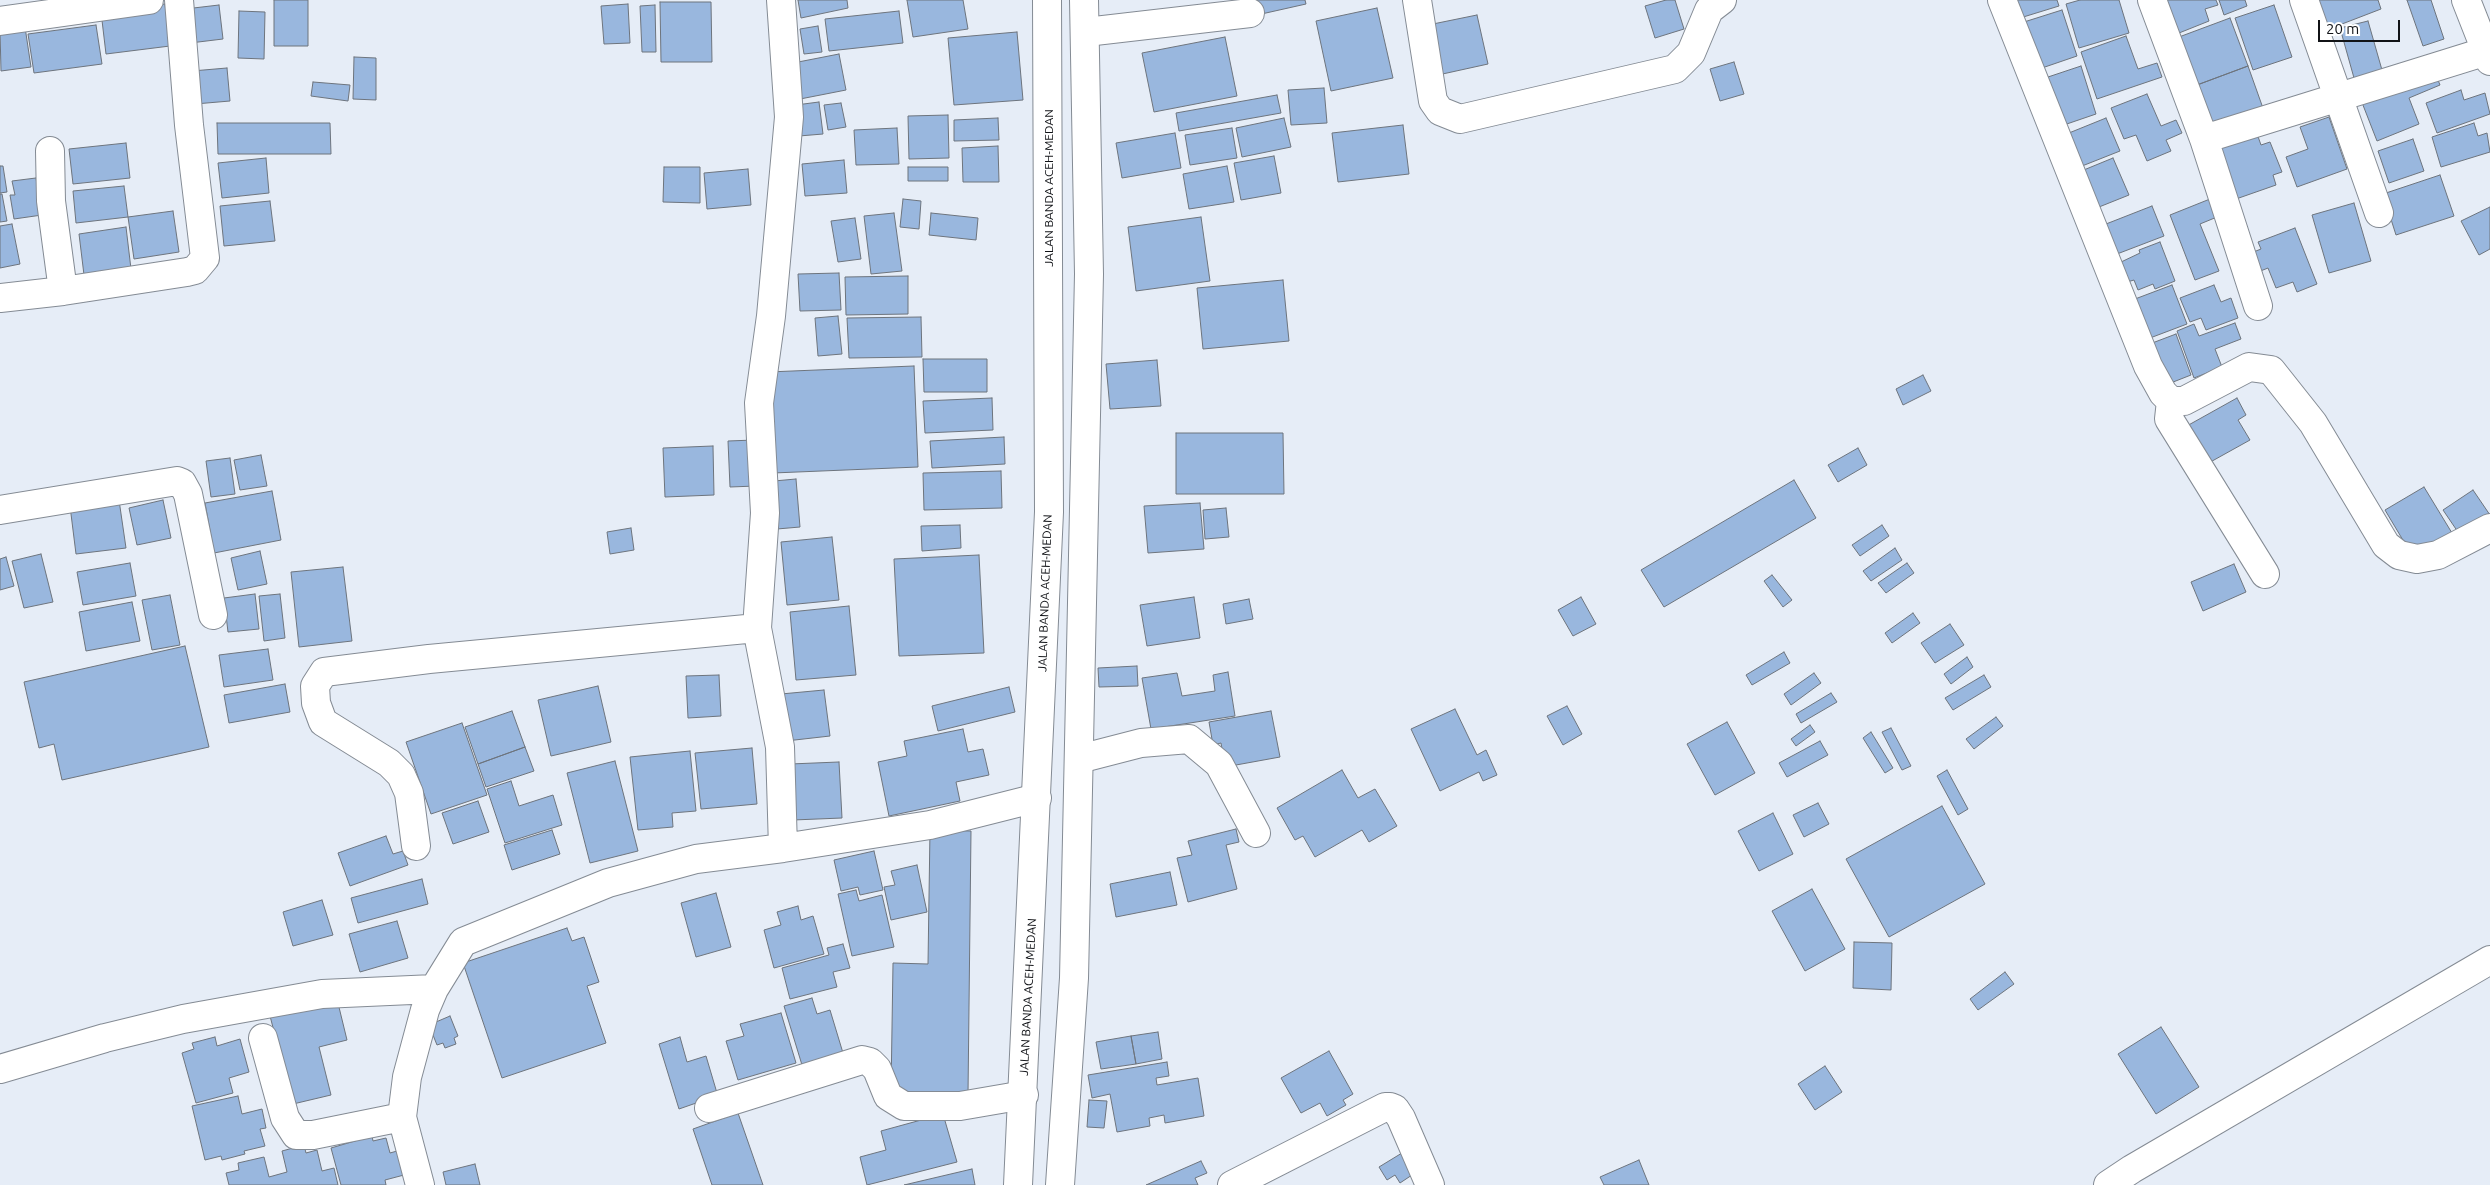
<!DOCTYPE html>
<style>
body{margin:0}
#map{position:relative;width:2490px;height:1185px;overflow:hidden;background:#e6edf7;font-family:Ubuntu,sans-serif}
canvas{display:block}
.scale{position:absolute;left:2318px;top:20px;width:82px;height:22px;box-sizing:border-box;border:2px solid #111317;border-top:0;padding-left:6px;font-size:15px;line-height:18px;white-space:nowrap;color:#111317;-webkit-text-stroke:4px #fff;paint-order:stroke}
</style>
<div id="map">
<canvas width="2490" height="1185"></canvas>
<div class="scale">20 m</div>
</div>
<script>
const context = document.querySelector('canvas').getContext('2d');
context.lineJoin = 'round';
function paint(path, color) {
  context.fillStyle = color;
  context.fill(path, 'evenodd');
}
function shape(rows) {
  const path = new Path2D();
  for (const r of rows) {
    path.moveTo(r[0], r[1]);
    for (let i = 2; i < r.length; i += 2) path.lineTo(r[i], r[i + 1]);
  }
  return path;
}
function stroke(path, color, width, dash) {
  context.strokeStyle = color;
  context.lineWidth = width;
  context.lineCap = dash ? 'butt' : 'round';
  context.setLineDash(dash || []);
  context.stroke(path);
}
function write(font, color, halo, rows, align = 'center') {
  context.font = font + ' Ubuntu,sans-serif';
  context.lineWidth = 5;
  context.setLineDash([]);
  context.textBaseline = 'middle';
  context.strokeStyle = halo;
  context.fillStyle = color;
  for (const [text, x, y, turn = 0] of rows) {
    context.save();
    context.translate(x, y);
    context.rotate((+turn || 0) * Math.PI / 180);
    context.textAlign = isNaN(turn) ? turn : align;
    if (halo) context.strokeText(text, 0, 0);
    context.fillText(text, 0, 0);
    context.restore();
  }
}
const building = shape([
 [274,0,308,0,308,46,274,46,274,0],
 [798,0,847,0,848,8,801,18,798,0],
 [907,0,963,0,968,29,913,37,907,0],
 [1254,0,1305,0,1306,4,1257,15,1254,0],
 [1666,0,1675,0,1684,29,1655,38,1645,6,1666,0],
 [2014,0,2057,0,2059,6,2020,18,2014,0],
 [2080,0,2119,0,2129,33,2079,48,2066,4,2080,0],
 [2167,0,2216,0,2218,5,2205,9,2209,21,2179,33,2167,0],
 [2219,0,2245,0,2247,6,2224,15,2219,0],
 [2318,0,2378,0,2381,9,2329,29,2318,0],
 [2407,0,2431,0,2444,39,2423,46,2407,0],
 [660,2,711,2,712,62,661,62,660,2],
 [165,4,170,46,106,54,101,12,165,4],
 [628,4,630,43,604,44,601,6,628,4],
 [219,5,223,39,190,43,185,9,219,5],
 [655,5,656,52,642,52,640,6,655,5],
 [2274,5,2292,57,2253,70,2235,18,2274,5],
 [1377,8,1393,78,1331,91,1316,21,1377,8],
 [2062,10,2077,56,2039,69,2024,22,2062,10],
 [239,11,265,12,264,59,238,58,239,11],
 [899,11,903,43,829,51,825,19,899,11],
 [1477,15,1488,64,1438,75,1428,25,1477,15],
 [2230,18,2248,66,2197,85,2179,37,2230,18],
 [2368,21,2382,70,2354,78,2340,28,2368,21],
 [96,25,102,64,34,73,28,34,96,25],
 [818,26,822,52,804,54,800,29,818,26],
 [25,27,31,67,1,71,0,31,25,27],
 [1017,32,1023,100,954,105,948,38,1017,32],
 [2126,36,2138,69,2157,63,2162,77,2097,99,2081,52,2126,36],
 [1225,37,1237,96,1154,112,1142,53,1225,37],
 [839,54,846,90,795,100,788,64,839,54],
 [354,57,376,58,376,100,353,99,354,57],
 [1734,62,1744,94,1720,101,1710,69,1734,62],
 [2081,66,2096,114,2058,127,2042,79,2081,66],
 [2248,66,2264,111,2213,129,2197,85,2248,66],
 [227,68,230,101,195,104,192,71,227,68],
 [2434,70,2440,85,2409,98,2419,124,2377,141,2361,100,2434,70],
 [313,82,350,85,348,101,311,96,313,82],
 [1324,88,1327,123,1291,125,1288,90,1324,88],
 [2461,90,2464,100,2485,93,2490,114,2437,133,2426,103,2461,90],
 [2147,94,2161,126,2176,120,2182,133,2166,140,2171,151,2147,161,2136,135,2124,139,2111,108,2147,94],
 [1277,95,1281,113,1179,131,1176,113,1277,95],
 [819,102,823,134,799,136,796,105,819,102],
 [841,103,846,127,828,130,824,105,841,103],
 [948,115,949,158,909,159,908,116,948,115],
 [2329,117,2347,169,2297,187,2286,157,2308,149,2300,127,2329,117],
 [998,118,999,140,954,141,954,120,998,118],
 [1284,118,1291,147,1242,157,1236,128,1284,118],
 [2106,118,2120,151,2077,168,2064,135,2106,118],
 [217,123,330,123,331,154,218,154,217,123],
 [2474,123,2478,136,2487,133,2490,152,2441,167,2432,137,2474,123],
 [1403,125,1409,174,1338,182,1332,133,1403,125],
 [897,128,899,164,856,165,854,130,897,128],
 [1232,128,1237,158,1190,165,1185,135,1232,128],
 [2255,128,2261,145,2270,142,2282,172,2273,175,2276,185,2236,199,2215,142,2255,128],
 [1175,133,1181,168,1122,178,1116,143,1175,133],
 [2413,139,2424,171,2389,183,2378,151,2413,139],
 [126,143,130,178,73,184,69,149,126,143],
 [998,146,999,182,963,182,962,148,998,146],
 [1274,156,1281,193,1241,200,1234,163,1274,156],
 [266,158,269,193,222,198,218,163,266,158],
 [2113,158,2129,195,2089,211,2074,174,2113,158],
 [844,160,847,193,805,196,802,164,844,160],
 [0,166,3,166,7,192,0,193,0,166],
 [1227,166,1234,202,1189,209,1183,174,1227,166],
 [664,167,700,167,700,203,663,202,664,167],
 [908,167,948,167,948,181,908,181,908,167],
 [748,169,751,205,707,209,704,173,748,169],
 [2440,175,2454,216,2396,235,2383,194,2440,175],
 [36,178,42,215,14,219,10,195,15,195,12,181,36,178],
 [124,186,128,217,76,223,73,191,124,186],
 [0,194,2,194,7,221,0,222,0,194],
 [903,199,921,201,919,229,900,227,903,199],
 [2210,199,2217,217,2200,224,2219,271,2195,280,2170,215,2210,199],
 [270,201,275,241,224,246,220,206,270,201],
 [2354,203,2371,261,2329,273,2312,215,2354,203],
 [2152,206,2164,236,2117,254,2106,224,2152,206],
 [2490,207,2490,249,2479,255,2461,221,2490,207],
 [173,211,179,252,134,259,128,217,173,211],
 [894,213,902,271,871,274,864,216,894,213],
 [931,213,978,218,976,240,929,235,931,213],
 [1201,217,1210,281,1136,291,1128,227,1201,217],
 [855,218,861,259,838,262,831,221,855,218],
 [12,224,20,264,0,268,0,226,12,224],
 [126,227,131,269,84,275,79,234,126,227],
 [2295,228,2317,284,2297,292,2293,282,2276,288,2268,268,2258,272,2251,253,2261,249,2258,242,2295,228],
 [2160,242,2175,281,2155,289,2153,284,2138,290,2134,280,2127,282,2119,263,2140,253,2139,250,2160,242],
 [839,273,841,310,800,311,798,274,839,273],
 [908,276,908,314,846,315,845,277,908,276],
 [1283,280,1289,341,1203,349,1197,288,1283,280],
 [2172,285,2187,324,2150,338,2135,299,2172,285],
 [2214,285,2221,302,2231,298,2238,318,2206,330,2201,318,2190,322,2180,298,2214,285],
 [838,316,842,354,818,356,815,318,838,316],
 [921,317,922,357,849,358,847,318,921,317],
 [2235,323,2241,339,2215,349,2222,367,2194,378,2177,331,2194,324,2199,336,2235,323],
 [2176,334,2191,375,2163,386,2147,345,2176,334],
 [923,359,987,359,987,392,924,392,923,359],
 [1157,360,1161,406,1110,409,1106,364,1157,360],
 [914,366,918,467,773,473,768,372,914,366],
 [1923,375,1931,391,1903,405,1896,389,1923,375],
 [992,398,993,430,925,433,923,401,992,398],
 [2237,398,2246,415,2238,420,2250,440,2205,465,2185,427,2237,398],
 [1176,433,1283,433,1284,494,1176,494,1176,433],
 [1004,437,1005,464,932,468,930,441,1004,437],
 [754,440,756,486,730,487,728,441,754,440],
 [713,446,714,495,665,497,663,448,713,446],
 [1858,448,1867,465,1838,482,1828,465,1858,448],
 [261,455,267,486,240,490,234,460,261,455],
 [230,458,235,494,211,497,206,461,230,458],
 [1001,471,1002,508,924,510,923,473,1001,471],
 [796,479,800,527,777,529,774,481,796,479],
 [1794,480,1816,518,1664,607,1641,570,1794,480],
 [2424,487,2452,533,2413,557,2385,510,2424,487],
 [2473,490,2490,515,2460,535,2443,510,2473,490],
 [272,491,281,540,214,553,205,503,272,491],
 [119,500,126,548,76,554,70,506,119,500],
 [163,500,171,538,137,545,129,508,163,500],
 [1200,503,1204,549,1148,553,1144,506,1200,503],
 [1226,508,1229,537,1205,539,1203,510,1226,508],
 [960,525,961,548,922,551,921,526,960,525],
 [1882,525,1889,536,1860,556,1852,545,1882,525],
 [631,528,634,550,610,554,607,532,631,528],
 [832,537,839,600,787,605,781,542,832,537],
 [1895,548,1902,560,1871,581,1863,571,1895,548],
 [260,551,267,584,238,590,231,558,260,551],
 [41,554,53,602,24,608,12,561,41,554],
 [979,555,984,653,899,656,894,559,979,555],
 [6,557,14,586,0,590,0,559,6,557],
 [130,563,136,596,83,605,77,572,130,563],
 [1907,563,1914,573,1886,593,1878,583,1907,563],
 [2234,564,2246,592,2203,611,2191,582,2234,564],
 [343,567,352,641,299,647,291,572,343,567],
 [1772,575,1792,600,1783,607,1764,581,1772,575],
 [255,594,259,629,228,632,224,598,255,594],
 [280,594,285,638,264,641,259,596,280,594],
 [170,595,180,645,152,650,142,600,170,595],
 [1194,597,1200,638,1147,646,1140,605,1194,597],
 [1581,597,1596,624,1573,636,1558,610,1581,597],
 [1249,599,1253,619,1226,624,1223,604,1249,599],
 [132,602,140,641,86,651,79,612,132,602],
 [849,606,856,675,796,680,790,612,849,606],
 [1913,613,1920,623,1892,643,1885,633,1913,613],
 [1950,624,1964,645,1935,663,1921,643,1950,624],
 [185,646,209,747,62,780,54,744,39,748,24,682,185,646],
 [268,649,273,680,224,687,219,655,268,649],
 [1784,652,1790,663,1752,685,1746,675,1784,652],
 [1967,657,1973,667,1951,684,1944,674,1967,657],
 [1137,666,1138,686,1099,687,1098,668,1137,666],
 [1228,672,1235,716,1151,729,1142,678,1177,673,1182,696,1215,691,1213,675,1228,672],
 [1814,673,1821,683,1791,705,1784,694,1814,673],
 [719,675,721,716,688,718,686,676,719,675],
 [1984,675,1991,687,1953,710,1945,698,1984,675],
 [285,684,290,712,229,723,224,695,285,684],
 [598,686,611,742,551,756,538,700,598,686],
 [1009,687,1015,712,938,731,932,706,1009,687],
 [824,690,830,736,786,741,781,694,824,690],
 [1831,693,1837,702,1801,723,1796,714,1831,693],
 [1567,706,1582,734,1563,745,1547,716,1567,706],
 [1455,709,1477,755,1486,750,1497,775,1483,781,1479,772,1440,791,1411,729,1455,709],
 [512,711,525,747,478,764,465,727,512,711],
 [1271,711,1280,757,1225,767,1221,743,1213,745,1209,722,1271,711],
 [1996,717,2003,726,1974,749,1966,739,1996,717],
 [1727,722,1755,773,1715,795,1687,744,1727,722],
 [462,723,487,795,431,814,406,742,462,723],
 [1810,725,1815,732,1796,746,1791,739,1810,725],
 [1891,728,1911,766,1902,770,1882,732,1891,728],
 [963,729,968,752,983,749,989,775,956,782,960,801,889,816,878,762,907,756,904,741,963,729],
 [1871,732,1893,768,1885,773,1863,738,1871,732],
 [1820,741,1828,755,1787,777,1779,763,1820,741],
 [525,747,534,771,486,787,478,764,525,747],
 [752,748,757,804,701,809,695,753,752,748],
 [690,751,696,811,672,813,673,827,638,830,630,757,690,751],
 [615,761,638,851,590,863,567,773,615,761],
 [839,762,842,818,793,820,790,764,839,762],
 [1342,770,1358,798,1375,789,1397,826,1369,842,1362,830,1315,857,1303,836,1295,840,1277,808,1342,770],
 [1947,770,1968,809,1958,815,1937,776,1947,770],
 [511,781,519,806,553,795,562,825,505,843,487,789,511,781],
 [478,801,489,832,453,844,442,813,478,801],
 [1818,803,1829,824,1804,837,1793,815,1818,803],
 [1942,806,1985,884,1889,937,1846,859,1942,806],
 [1773,813,1793,854,1759,871,1738,831,1773,813],
 [1236,829,1239,842,1226,845,1237,889,1188,902,1177,858,1192,855,1188,841,1236,829],
 [552,830,560,854,512,870,504,845,552,830],
 [930,830,971,831,968,1094,891,1092,893,963,928,964,930,830],
 [386,836,393,854,403,851,408,865,350,886,338,853,386,836],
 [874,851,883,890,860,895,858,887,841,891,834,860,874,851],
 [917,865,927,912,891,920,884,887,895,885,891,871,917,865],
 [1170,872,1177,905,1116,917,1110,884,1170,872],
 [422,879,428,904,358,923,351,898,422,879],
 [1812,889,1845,949,1805,971,1772,911,1812,889],
 [856,890,859,901,882,895,894,947,852,956,838,894,856,890],
 [716,893,731,947,696,957,681,903,716,893],
 [322,900,333,935,293,946,283,912,322,900],
 [798,906,801,920,813,916,824,954,774,968,764,930,781,925,777,912,798,906],
 [397,921,408,958,360,972,349,934,397,921],
 [567,928,572,941,584,937,599,982,587,986,606,1043,502,1078,463,963,567,928],
 [1854,942,1892,943,1891,990,1853,988,1854,942],
 [843,944,850,968,833,972,837,987,790,999,782,968,829,955,827,948,843,944],
 [2005,972,2014,984,1978,1010,1970,999,2005,972],
 [812,998,817,1014,830,1010,843,1053,802,1065,784,1006,812,998],
 [337,999,347,1040,319,1047,331,1095,293,1104,270,1016,337,999],
 [781,1013,796,1063,738,1080,726,1041,744,1036,740,1024,781,1013],
 [450,1016,458,1036,454,1038,456,1044,445,1048,443,1043,437,1045,429,1025,450,1016],
 [2161,1027,2199,1087,2156,1114,2118,1054,2161,1027],
 [1158,1032,1162,1059,1136,1064,1131,1036,1158,1032],
 [1131,1036,1136,1064,1101,1069,1096,1042,1131,1036],
 [215,1037,217,1046,240,1039,249,1072,229,1078,233,1093,196,1103,182,1053,194,1049,192,1043,215,1037],
 [680,1037,687,1062,706,1056,717,1093,698,1099,699,1102,679,1109,659,1044,680,1037],
 [1329,1051,1353,1094,1343,1100,1346,1105,1327,1116,1320,1103,1301,1113,1281,1078,1329,1051],
 [1167,1062,1169,1076,1156,1078,1157,1085,1198,1078,1204,1116,1165,1123,1164,1115,1149,1118,1150,1126,1117,1132,1110,1094,1092,1098,1088,1075,1167,1062],
 [1825,1066,1842,1092,1815,1110,1798,1084,1825,1066],
 [238,1096,242,1114,262,1109,266,1128,260,1129,265,1146,244,1151,245,1154,222,1160,221,1156,205,1160,192,1106,238,1096],
 [1089,1100,1107,1101,1104,1128,1087,1127,1089,1100],
 [738,1113,763,1185,712,1185,693,1129,738,1113],
 [943,1114,957,1162,867,1185,860,1157,886,1150,881,1131,943,1114],
 [372,1136,373,1141,386,1138,390,1153,397,1151,404,1175,385,1180,386,1185,341,1185,331,1148,372,1136],
 [304,1145,306,1153,317,1150,322,1171,334,1168,338,1185,229,1185,226,1173,239,1170,238,1163,264,1157,269,1177,287,1172,282,1151,304,1145],
 [1402,1153,1415,1173,1400,1183,1395,1175,1387,1180,1379,1167,1402,1153],
 [1639,1160,1649,1185,1604,1185,1600,1177,1639,1160],
 [1201,1161,1207,1173,1195,1178,1198,1185,1146,1185,1201,1161],
 [475,1164,480,1185,446,1185,443,1172,475,1164],
 [972,1169,975,1185,904,1185,972,1169]
]);
const minor = shape([
 [781,0,789,117,771,316,759,403,765,513,757,628,780,747,783,848],
 [1417,0,1433,101,1440,111,1460,119,1675,69,1691,53,1709,10,1722,0],
 [2002,0,2148,366,2163,393,2171,401,2184,401,2249,367,2271,370,2313,423,2386,545,2399,555,2417,559,2438,555,2490,528],
 [2152,0,2204,139,2258,306],
 [2304,0,2379,213],
 [2466,0,2490,61],
 [0,21,149,0],
 [1086,32,1250,13],
 [2204,139,2490,50],
 [50,151,51,201,63,291],
 [0,298,63,291,187,272,195,270,205,258,189,125,179,0],
 [2171,401,2169,419,2265,574],
 [0,510,177,481,182,483,188,494,213,615],
 [1079,759,1141,743,1189,739,1219,764,1256,833],
 [416,846,409,793,401,775,389,763,323,722,316,703,315,686,324,672,429,659,757,628],
 [263,1038,285,1118,296,1135,313,1135,402,1117],
 [0,1069,105,1038,183,1019,322,994,434,989],
 [709,1108,862,1060,870,1062,877,1069,888,1096,904,1106,960,1106,1024,1095],
 [420,1185,402,1117,407,1077,425,1010,434,989,463,942,608,883,696,859,783,848,930,825,1037,798],
 [1232,1185,1385,1107,1390,1107,1395,1109,1401,1118,1430,1185],
 [2108,1185,2132,1169,2490,960]
]);
const trunk = shape([
 [1018,1185,1049,512,1047,0],
 [1060,1185,1074,978,1089,274,1084,0]
]);
const streetNames = [
 ["JALAN BANDA ACEH-MEDAN",1049,188,-90],
 ["JALAN BANDA ACEH-MEDAN",1045,593,-88],
 ["JALAN BANDA ACEH-MEDAN",1028,997,-87]
];
paint(building, '#99b7de');
stroke(building, '#6d747d', 1);
stroke(minor, '#848b94', 30);
stroke(trunk, '#848b94', 30);
stroke(minor, '#fff', 28);
stroke(trunk, '#fff', 28);
write('12px', '#111317', '#fff', streetNames);
</script>
